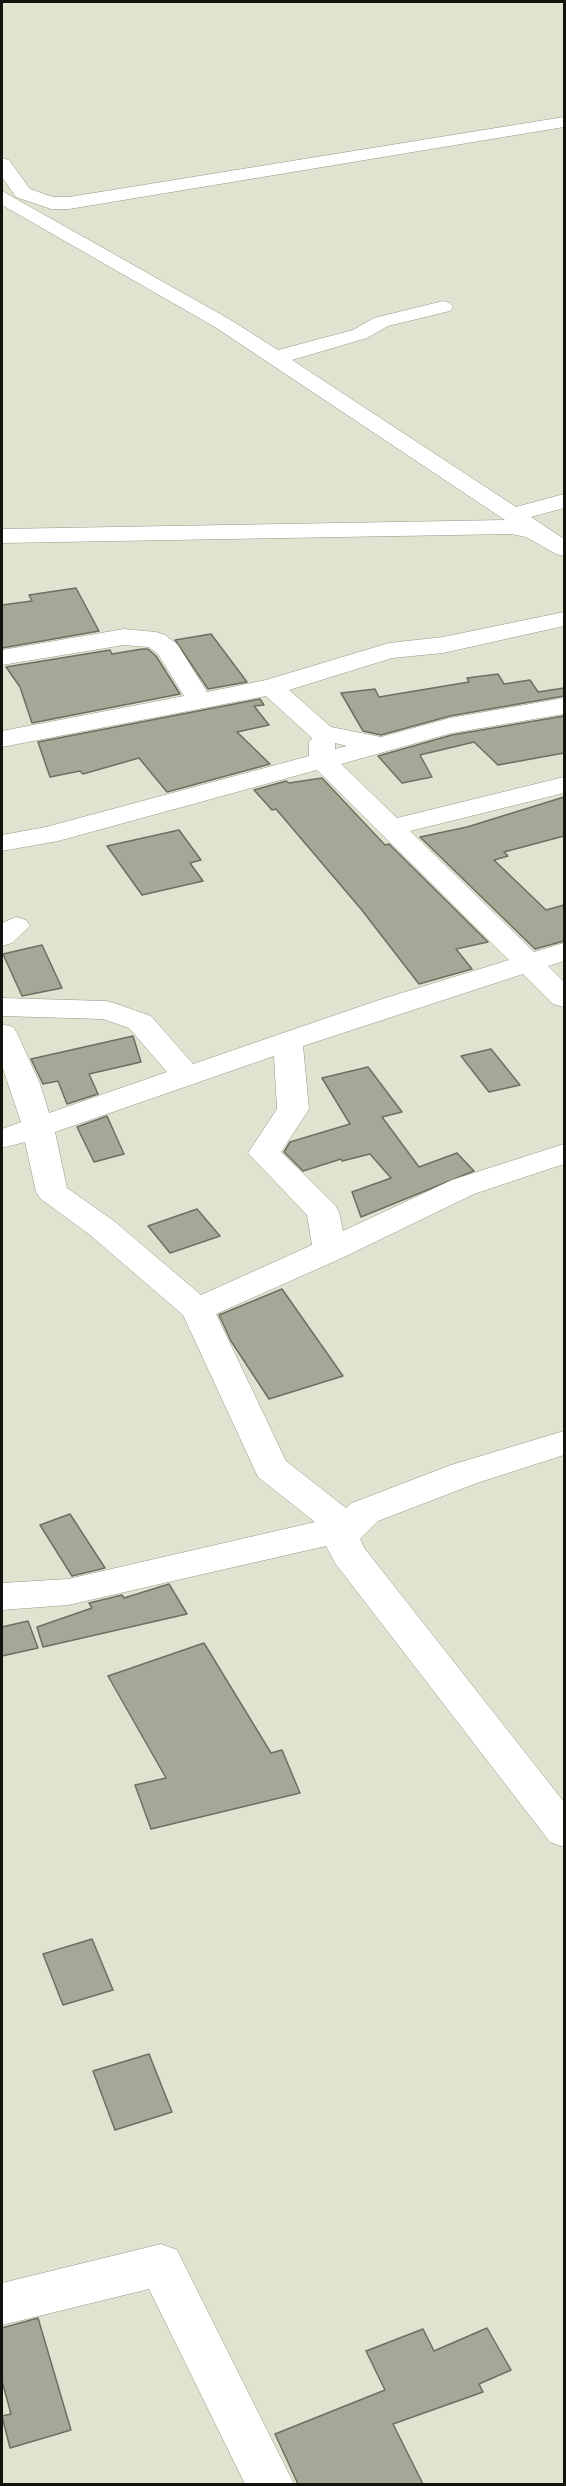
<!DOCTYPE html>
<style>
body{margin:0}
#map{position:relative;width:566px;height:2486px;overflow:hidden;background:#e2e2d1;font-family:Lato,sans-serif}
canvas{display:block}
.frame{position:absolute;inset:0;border:3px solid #13130d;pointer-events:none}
</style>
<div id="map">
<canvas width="566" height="2486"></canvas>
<div class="frame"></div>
</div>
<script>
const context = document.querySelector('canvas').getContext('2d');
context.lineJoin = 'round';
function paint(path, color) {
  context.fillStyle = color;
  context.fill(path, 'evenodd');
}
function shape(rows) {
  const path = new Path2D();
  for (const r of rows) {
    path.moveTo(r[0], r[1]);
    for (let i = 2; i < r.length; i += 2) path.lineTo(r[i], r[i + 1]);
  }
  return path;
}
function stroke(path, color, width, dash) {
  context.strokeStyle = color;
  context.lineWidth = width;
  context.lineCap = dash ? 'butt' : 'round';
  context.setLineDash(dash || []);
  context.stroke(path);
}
const building = shape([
 [76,588,99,631,2,648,2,605,32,601,29,595,76,588],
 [211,634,247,682,208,689,175,640,211,634],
 [142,649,148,649,156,656,180,694,32,723,20,687,6,667,110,650,112,654,142,649],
 [498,674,504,684,530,680,538,692,564,688,564,696,450,716,381,735,363,731,341,693,375,689,379,697,469,682,467,678,498,674],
 [260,699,264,705,254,706,269,725,237,732,270,764,167,792,139,758,83,774,80,771,50,777,38,742,260,699],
 [564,716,564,753,498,765,474,742,420,755,432,777,402,783,378,756,452,735,564,716],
 [322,778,385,845,389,844,488,942,456,949,472,969,419,984,361,909,276,809,272,810,254,790,286,781,289,783,322,778],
 [564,797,564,836,504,852,508,856,494,860,546,910,564,905,564,941,535,949,420,837,467,827,564,797],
 [179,830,201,860,190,863,203,881,142,895,107,846,179,830],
 [42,945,62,988,22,996,3,954,42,945],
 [133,1036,141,1062,89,1074,98,1094,67,1104,58,1081,43,1084,31,1059,133,1036],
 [491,1049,520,1085,489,1092,461,1056,491,1049],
 [368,1067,402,1112,382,1117,419,1167,457,1153,474,1171,361,1217,352,1192,391,1178,370,1154,342,1161,341,1159,303,1171,284,1152,290,1142,350,1124,322,1078,368,1067],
 [107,1116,124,1154,94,1162,77,1127,107,1116],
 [197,1209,220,1236,170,1253,148,1226,197,1209],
 [282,1289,343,1376,269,1399,231,1341,219,1315,282,1289],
 [70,1514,105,1568,72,1576,40,1525,70,1514],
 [169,1584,187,1614,43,1647,37,1627,92,1608,89,1603,122,1595,124,1598,169,1584],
 [28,1621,38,1648,2,1656,2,1627,28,1621],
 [204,1643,271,1753,282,1750,300,1793,151,1829,135,1785,166,1778,108,1676,204,1643],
 [92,1939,113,1990,63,2005,43,1954,92,1939],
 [149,2054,172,2112,115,2130,93,2071,149,2054],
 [38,2318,71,2430,10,2448,2,2416,11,2414,2,2381,2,2328,38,2318],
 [487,2328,511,2370,479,2384,483,2392,393,2424,423,2484,298,2484,275,2434,385,2390,366,2351,423,2329,434,2351,487,2328]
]);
const minor = shape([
 [564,117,564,127,69,209,51,209,16,197,2,177,2,158,9,160,30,189,53,197,69,197,564,117],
 [2,191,229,319,278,350,353,330,374,318,443,301,450,303,453,307,450,311,388,326,367,338,292,360,516,507,564,494,564,508,531,517,564,539,564,556,556,554,526,537,511,534,2,543,2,529,505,520,215,327,2,205,2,191],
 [564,612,564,626,443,653,392,658,289,690,331,727,381,737,450,718,564,698,564,714,452,733,341,764,397,818,564,777,564,793,410,831,534,952,564,943,564,961,548,966,564,982,564,1007,553,1004,523,974,303,1046,309,1109,281,1152,335,1205,339,1212,343,1231,452,1180,564,1144,564,1164,474,1194,342,1258,216,1314,286,1461,346,1508,352,1503,451,1465,564,1431,564,1455,477,1483,378,1521,360,1539,365,1549,564,1802,564,1847,550,1842,335,1563,326,1546,68,1605,2,1610,2,1583,68,1579,315,1522,258,1477,183,1315,90,1235,41,1199,36,1192,25,1142,2,1148,2,1129,21,1122,2,1066,2,1024,13,1027,17,1033,40,1084,49,1113,167,1072,129,1028,103,1019,2,1016,2,998,106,1001,117,1004,151,1016,193,1064,379,1000,509,960,317,770,58,841,2,851,2,835,46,827,309,756,309,742,312,738,266,696,2,747,2,731,184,696,158,654,149,647,124,645,2,665,2,650,124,629,156,632,165,635,177,644,207,692,266,680,389,643,443,637,564,612],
 [335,743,347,746,335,749,335,743],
 [274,1056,277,1109,248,1153,307,1215,312,1245,201,1295,114,1221,67,1188,55,1132,274,1056],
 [16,917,26,920,30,926,12,943,2,946,2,923,16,917],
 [161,2244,177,2250,294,2484,245,2484,149,2289,2,2325,2,2283,161,2244]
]);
paint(building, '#a7a797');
stroke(building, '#6f6f61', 1.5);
stroke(minor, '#969687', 1);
paint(minor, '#fff');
</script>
